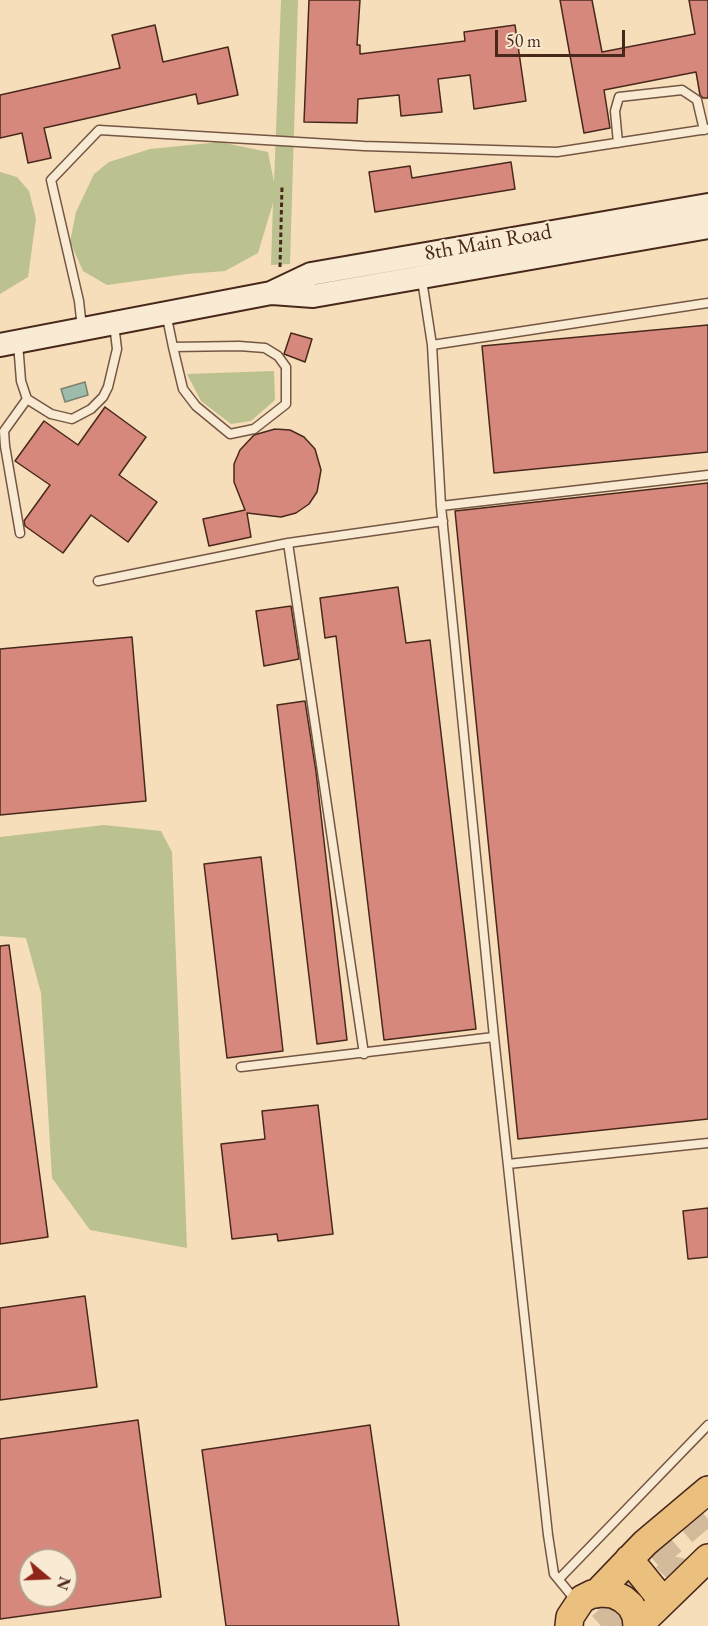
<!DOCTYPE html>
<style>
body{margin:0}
#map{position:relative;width:708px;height:1626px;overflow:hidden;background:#f6debb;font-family:"EB Garamond",serif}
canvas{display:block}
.north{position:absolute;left:18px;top:1548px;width:60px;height:60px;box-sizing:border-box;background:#f9ead3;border:2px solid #b29c89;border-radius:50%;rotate:109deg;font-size:16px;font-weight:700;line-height:24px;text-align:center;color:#48281b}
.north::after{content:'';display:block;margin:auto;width:21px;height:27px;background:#8f2418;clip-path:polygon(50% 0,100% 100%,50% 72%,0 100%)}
.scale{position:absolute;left:495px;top:30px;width:130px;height:27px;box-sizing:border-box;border:3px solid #48281b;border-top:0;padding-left:8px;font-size:18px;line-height:21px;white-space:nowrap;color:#48281b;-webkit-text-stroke:4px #f9ead3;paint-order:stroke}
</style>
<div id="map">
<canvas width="708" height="1626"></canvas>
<div class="north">N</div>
<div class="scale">50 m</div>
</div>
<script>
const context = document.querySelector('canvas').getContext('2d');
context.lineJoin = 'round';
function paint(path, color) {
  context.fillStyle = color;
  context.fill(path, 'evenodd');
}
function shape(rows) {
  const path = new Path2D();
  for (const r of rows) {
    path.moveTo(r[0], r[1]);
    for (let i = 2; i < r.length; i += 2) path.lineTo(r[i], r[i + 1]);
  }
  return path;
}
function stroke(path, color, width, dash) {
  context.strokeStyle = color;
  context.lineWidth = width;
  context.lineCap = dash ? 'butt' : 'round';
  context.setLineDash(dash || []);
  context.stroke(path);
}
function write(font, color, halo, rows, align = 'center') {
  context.font = font + ' "EB Garamond",serif';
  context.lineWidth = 4.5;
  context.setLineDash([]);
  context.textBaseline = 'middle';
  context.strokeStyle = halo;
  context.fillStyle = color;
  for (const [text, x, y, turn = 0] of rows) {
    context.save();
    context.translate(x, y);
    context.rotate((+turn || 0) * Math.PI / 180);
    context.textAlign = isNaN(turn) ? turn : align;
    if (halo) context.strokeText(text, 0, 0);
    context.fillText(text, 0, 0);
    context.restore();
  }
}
const green = shape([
 [281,0,298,0,290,264,271,265,273,203,258,253,225,271,187,274,107,285,83,271,70,242,76,212,94,174,109,162,150,149,220,142,268,152,274,182],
 [0,172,17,177,29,191,36,219,28,277,0,294],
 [274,371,275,400,251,421,231,424,201,401,187,374],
 [104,825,161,831,172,852,187,1248,90,1230,52,1178,41,993,26,938,0,936,0,837]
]);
const water = shape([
 [85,382,88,395,65,402,61,389,85,382]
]);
const building = shape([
 [309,0,360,0,357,45,360,45,360,54,465,41,464,32,515,25,526,101,474,109,470,75,438,79,442,112,401,116,399,95,358,99,357,123,304,122,309,0],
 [560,0,592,0,602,52,695,34,689,0,708,0,708,98,703,98,700,95,696,72,604,90,610,128,584,133,560,0],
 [155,25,163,62,228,47,238,95,198,104,196,94,44,128,51,158,28,163,22,133,0,138,0,95,120,68,112,35,155,25],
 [511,162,515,189,375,212,369,172,410,166,412,178,511,162],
 [708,325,708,452,494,473,482,346,708,325],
 [291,333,312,339,305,362,284,354,291,333],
 [105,407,146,437,119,475,157,502,128,542,91,515,63,553,25,526,24,521,50,485,15,461,44,421,78,445,105,407],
 [275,429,290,430,304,437,315,449,321,470,317,492,309,504,296,513,281,517,247,513,251,537,209,546,203,519,245,510,234,482,234,464,240,450,254,435,275,429],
 [708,483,708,1119,518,1139,455,511,708,483],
 [398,587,406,643,430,640,476,1029,384,1040,336,636,325,638,320,598,398,587],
 [291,606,299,659,264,666,256,611,291,606],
 [132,637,146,801,0,815,0,649,132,637],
 [305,701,316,772,347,1040,317,1044,277,705,305,701],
 [261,857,283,1051,227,1058,204,864,261,857],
 [9,945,48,1237,0,1244,0,946,9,945],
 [318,1105,333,1234,278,1241,277,1234,232,1239,221,1144,265,1139,262,1111,318,1105],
 [708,1208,708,1257,688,1259,683,1211,708,1208],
 [85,1296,97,1387,0,1400,0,1308,85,1296],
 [138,1420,161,1597,0,1619,0,1439,138,1420],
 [30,1560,66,1560,66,1596,30,1596,30,1560],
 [370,1425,399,1626,226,1626,202,1450,370,1425]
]);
const trunkTunnel = shape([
 [621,1585,708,1511],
 [638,1607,675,1567,677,1557],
 [601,1626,645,1587]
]);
const path = shape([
 [280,267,282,187]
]);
const service = shape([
 [618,143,615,111,619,97,682,90,697,100,704,130],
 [422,280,432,345,441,506,494,1037,548,1535,554,1574,577,1602],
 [166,313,173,347,183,389,196,406,230,434,254,429,286,404,286,367,278,356,265,348,239,346,173,347],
 [82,328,79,301,51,180,99,130,364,146,557,152,708,129],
 [18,343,21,381,27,399,51,414,72,419,91,409,103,397,108,387,117,349,114,324],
 [432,345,708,303],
 [441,506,708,475],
 [20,533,5,446,4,431,27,399],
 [98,581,288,543],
 [364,1054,288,543,443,521],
 [241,1067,494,1037],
 [508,1164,708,1143],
 [559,1579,708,1425]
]);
const secondary = shape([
 [272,293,313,296,708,227],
 [0,345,271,293,311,274,708,205]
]);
const trunk = shape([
 [629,1559,663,1601],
 [596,1594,645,1543,708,1490],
 [569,1626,570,1617,582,1599,592,1594,602,1593,613,1594,623,1599,631,1606,636,1616,637,1626],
 [638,1626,708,1558]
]);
const streetNames = [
 ["8th Main Road",488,243,-10]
];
paint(green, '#bcc190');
paint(water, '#9dbcac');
stroke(water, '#7b8172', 1.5);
paint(building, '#d7887d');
stroke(building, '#48281b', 1.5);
stroke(trunkTunnel, '#d3ba9b', 27, [27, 14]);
stroke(service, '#745643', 11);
stroke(secondary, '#48281b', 26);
stroke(trunk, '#48281b', 30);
stroke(path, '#48281b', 3, [4.5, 3]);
stroke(service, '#f9ead3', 8);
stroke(secondary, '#f9ead3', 22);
stroke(trunk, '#ebbf7e', 27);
write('22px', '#48281b', '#f9ead3', streetNames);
</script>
